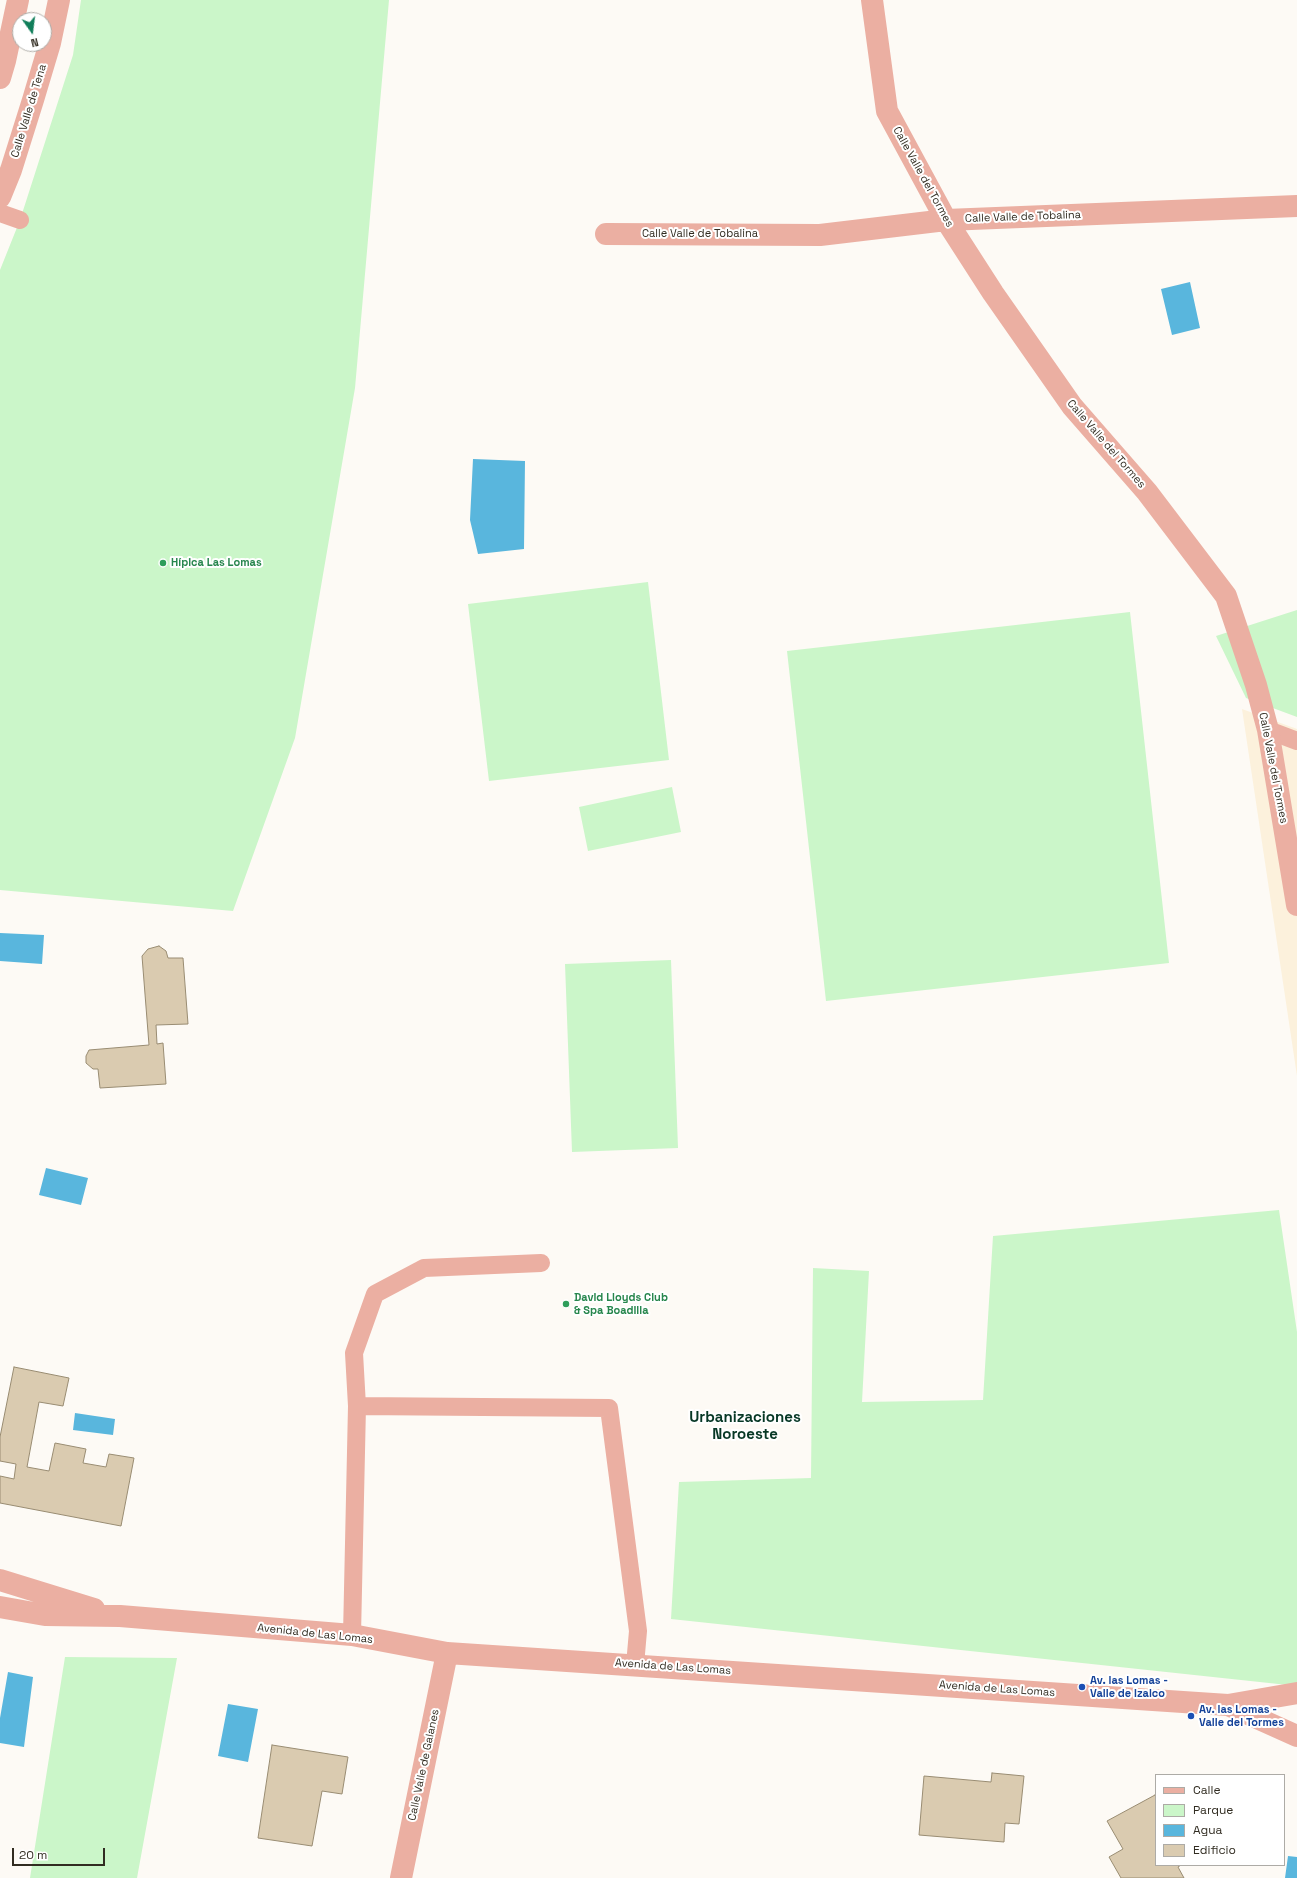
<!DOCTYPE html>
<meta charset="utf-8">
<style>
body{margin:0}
#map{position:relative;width:1297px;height:1878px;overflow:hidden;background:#fdfaf5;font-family:"Space Grotesk",sans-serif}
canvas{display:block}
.legend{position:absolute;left:1155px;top:1774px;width:130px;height:92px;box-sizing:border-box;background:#fff;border:1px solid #adaba6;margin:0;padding:5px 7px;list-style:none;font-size:12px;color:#312c21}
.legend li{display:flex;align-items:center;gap:8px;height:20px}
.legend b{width:20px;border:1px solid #adaba6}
.north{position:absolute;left:12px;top:12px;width:40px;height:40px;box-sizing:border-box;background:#fff;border:1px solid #adaba6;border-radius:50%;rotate:166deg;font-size:11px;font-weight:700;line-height:16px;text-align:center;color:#312c21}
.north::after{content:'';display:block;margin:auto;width:14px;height:18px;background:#117e5a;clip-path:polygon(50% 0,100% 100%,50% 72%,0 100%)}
.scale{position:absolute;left:12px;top:1848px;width:93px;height:18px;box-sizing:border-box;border:2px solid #312c21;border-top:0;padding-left:5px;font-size:12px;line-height:14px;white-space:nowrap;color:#312c21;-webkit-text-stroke:3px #fff;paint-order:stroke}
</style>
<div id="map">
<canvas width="1297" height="1878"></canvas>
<ul class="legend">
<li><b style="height:5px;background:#ebafa2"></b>Calle</li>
<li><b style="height:11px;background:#cbf6c9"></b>Parque</li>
<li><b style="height:11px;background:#59b6dd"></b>Agua</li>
<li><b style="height:11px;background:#dacbb0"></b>Edificio</li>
</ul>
<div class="north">N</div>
<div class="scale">20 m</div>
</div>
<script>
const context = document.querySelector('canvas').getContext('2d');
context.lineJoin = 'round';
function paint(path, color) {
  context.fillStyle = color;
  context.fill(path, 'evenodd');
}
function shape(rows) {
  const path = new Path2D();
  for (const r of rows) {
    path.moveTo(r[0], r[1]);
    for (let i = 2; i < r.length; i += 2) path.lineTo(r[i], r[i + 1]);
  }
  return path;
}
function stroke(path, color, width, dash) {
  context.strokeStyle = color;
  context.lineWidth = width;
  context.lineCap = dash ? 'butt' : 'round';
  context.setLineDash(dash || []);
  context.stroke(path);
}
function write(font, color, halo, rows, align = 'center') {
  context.font = font + ' "Space Grotesk",sans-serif';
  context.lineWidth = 4;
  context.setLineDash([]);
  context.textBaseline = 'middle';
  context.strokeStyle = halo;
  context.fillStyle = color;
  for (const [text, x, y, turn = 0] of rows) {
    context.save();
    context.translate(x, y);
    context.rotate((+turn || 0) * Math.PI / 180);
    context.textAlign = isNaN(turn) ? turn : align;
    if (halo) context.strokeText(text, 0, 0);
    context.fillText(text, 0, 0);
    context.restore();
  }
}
const built = shape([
 [1242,709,1297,729,1297,1076]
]);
const green = shape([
 [81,0,389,0,355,388,295,738,233,911,0,890,0,270,20,220,73,55],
 [648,582,669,760,489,781,468,604],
 [1297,610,1297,717,1246,698,1216,636],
 [1130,612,1169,963,826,1001,787,651],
 [672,787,681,832,588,851,579,807],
 [671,960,678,1148,572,1152,565,964],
 [1279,1210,1297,1332,1297,1686,671,1619,679,1482,811,1478,813,1268,869,1271,862,1402,983,1400,993,1236],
 [65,1657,177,1658,137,1878,30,1878]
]);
const water = shape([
 [1190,282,1200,328,1172,335,1161,289],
 [473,459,525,461,524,549,478,554,470,520],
 [0,933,44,935,42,964,0,961],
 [46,1168,88,1178,81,1205,39,1195],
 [75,1413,115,1419,113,1435,73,1430],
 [8,1672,33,1677,24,1747,0,1743,0,1718],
 [228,1704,258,1709,248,1762,218,1756],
 [1288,1856,1297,1857,1297,1878,1285,1878]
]);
const building = shape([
 [159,946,166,951,168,958,183,958,188,1024,156,1025,157,1044,163,1043,166,1084,100,1088,98,1069,93,1069,86,1063,86,1056,89,1050,149,1045,142,956,148,949,159,946],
 [14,1367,69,1378,63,1406,39,1402,27,1467,49,1471,55,1443,86,1449,83,1463,106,1467,109,1454,134,1458,121,1526,0,1503,0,1476,14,1479,16,1464,0,1461,0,1437,14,1367],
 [272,1745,348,1757,342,1794,322,1791,312,1846,258,1838,272,1745],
 [992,1773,1024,1776,1019,1824,1005,1823,1004,1842,919,1835,924,1776,991,1782,992,1773],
 [1155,1795,1156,1797,1156,1865,1181,1865,1178,1867,1184,1878,1121,1878,1109,1857,1123,1849,1107,1821,1155,1795]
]);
const service = shape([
 [0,213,20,220],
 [1268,730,1297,741],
 [357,1406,609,1408,638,1631,635,1665],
 [352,1635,357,1406,354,1353,375,1294,424,1268,541,1263]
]);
const minor = shape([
 [872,0,887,111,946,220,993,293,1072,406,1147,492,1226,596,1256,685,1268,730,1297,905],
 [0,78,5,61,18,0],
 [0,197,11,170,33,100,50,43,59,0],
 [606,234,820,235,946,220,1297,206],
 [0,1580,94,1609],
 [0,1607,45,1615,120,1616,352,1635,447,1653,1228,1705,1297,1693],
 [1228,1705,1297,1736],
 [401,1878,447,1653]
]);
const markers = [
 [163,563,4,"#2e9e5b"],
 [566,1304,4,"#2e9e5b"],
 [1082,1687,4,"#1a4fb4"],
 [1191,1716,4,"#1a4fb4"]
];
const streetNames = [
 ["Calle Valle de Tena",29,111,-73],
 ["Calle Valle del Tormes",923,177,61],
 ["Calle Valle de Tobalina",1023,217,-2],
 ["Calle Valle de Tobalina",700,234],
 ["Calle Valle del Tormes",1106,444,49],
 ["Calle Valle del Tormes",1273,768,79],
 ["Avenida de Las Lomas",315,1634,6],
 ["Avenida de Las Lomas",673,1667,4],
 ["Avenida de Las Lomas",997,1689,4],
 ["Calle Valle de Galanes",424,1765,-78]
];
const leisureNames = [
 ["Hípica Las Lomas",171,563],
 ["David Lloyds Club",574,1298],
 ["& Spa Boadilla",574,1311]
];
const transitNames = [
 ["Av. las Lomas -",1090,1681],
 ["Valle de Izalco",1090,1694],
 ["Av. las Lomas -",1199,1710],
 ["Valle del Tormes",1199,1723]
];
const districtNames = [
 ["Urbanizaciones",745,1418],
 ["Noroeste",745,1435]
];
paint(built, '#fcf1dc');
paint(green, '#cbf6c9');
paint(water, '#59b6dd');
paint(building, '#dacbb0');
stroke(building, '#998c72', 1);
stroke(service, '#ebafa2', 18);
stroke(minor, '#ebafa2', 22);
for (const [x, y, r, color] of markers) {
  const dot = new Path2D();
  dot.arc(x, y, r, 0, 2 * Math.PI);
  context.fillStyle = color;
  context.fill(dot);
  stroke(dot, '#fff', 1.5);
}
write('11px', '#312c21', '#fff', streetNames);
write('bold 11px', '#27864d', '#fff', leisureNames, 'left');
write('bold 11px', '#164399', '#fff', transitNames, 'left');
write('bold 15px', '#073826', '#fff', districtNames);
</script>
